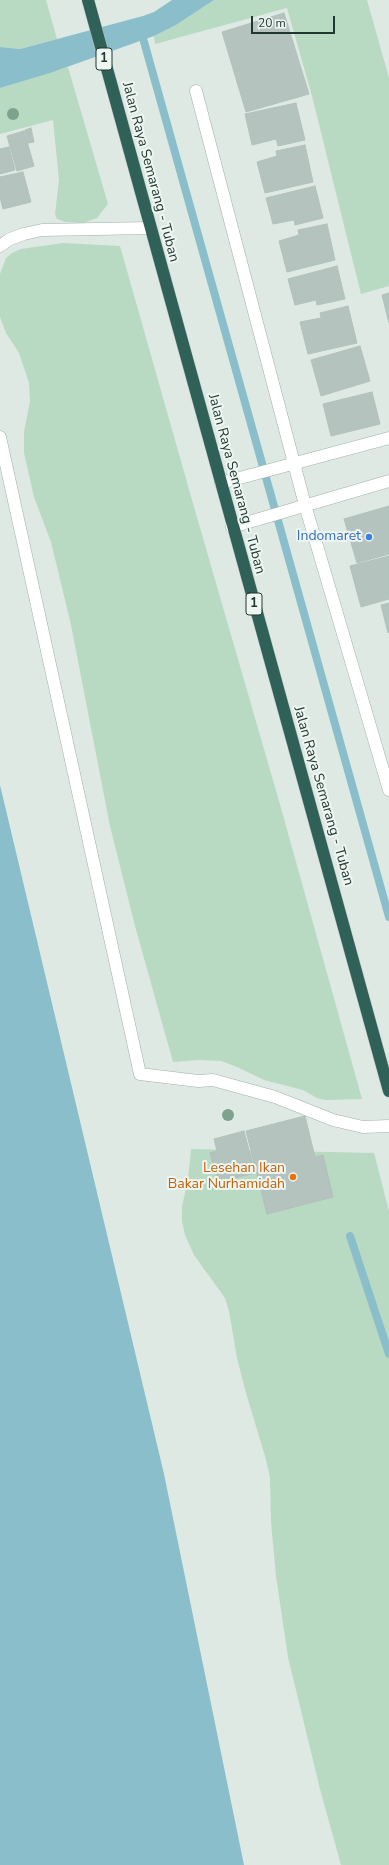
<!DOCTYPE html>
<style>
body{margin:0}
#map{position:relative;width:389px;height:1865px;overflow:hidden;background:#dee9e4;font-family:"Nunito Sans",sans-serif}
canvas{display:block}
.scale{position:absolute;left:251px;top:16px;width:84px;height:18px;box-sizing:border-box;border:2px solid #213732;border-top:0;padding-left:5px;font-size:12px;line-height:14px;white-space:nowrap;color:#213732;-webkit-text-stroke:3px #eef6f2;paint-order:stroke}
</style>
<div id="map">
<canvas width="389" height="1865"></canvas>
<div class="scale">20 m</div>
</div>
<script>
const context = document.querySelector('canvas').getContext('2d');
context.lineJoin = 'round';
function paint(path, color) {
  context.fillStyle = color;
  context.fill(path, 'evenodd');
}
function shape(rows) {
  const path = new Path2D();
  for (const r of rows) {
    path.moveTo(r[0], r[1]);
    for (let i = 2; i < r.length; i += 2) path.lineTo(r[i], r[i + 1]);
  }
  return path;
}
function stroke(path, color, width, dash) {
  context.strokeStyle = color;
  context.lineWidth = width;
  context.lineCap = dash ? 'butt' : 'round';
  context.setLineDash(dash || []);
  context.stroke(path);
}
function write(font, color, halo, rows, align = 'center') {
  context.font = font + ' "Nunito Sans",sans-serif';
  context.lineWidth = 4;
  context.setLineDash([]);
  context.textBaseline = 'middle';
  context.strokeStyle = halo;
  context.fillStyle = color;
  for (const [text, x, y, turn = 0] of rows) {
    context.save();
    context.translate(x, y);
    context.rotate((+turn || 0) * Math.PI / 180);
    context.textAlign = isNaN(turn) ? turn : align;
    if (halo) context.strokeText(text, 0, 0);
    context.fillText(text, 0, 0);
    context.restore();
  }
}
const green = shape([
 [0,0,46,0,57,39,20,49,0,47],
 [214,0,367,0,389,78,389,286,361,294,312,96,287,8,155,44,154,36,176,25],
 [68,67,108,204,97,218,83,223,65,222,57,219,55,214,59,180,53,120,0,134,0,88],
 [63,243,120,246,192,500,281,808,362,1099,326,1100,317,1098,303,1090,264,1080,237,1067,221,1061,199,1060,173,1062,135,926,110,826,71,625,59,575,51,542,34,497,24,453,24,432,30,401,29,383,19,353,6,333,0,317,0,274,6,258,12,253,21,249],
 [191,1149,374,1153,389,1211,389,1865,341,1865,320,1789,288,1657,276,1576,271,1522,270,1477,265,1456,246,1393,237,1358,229,1311,225,1298,194,1255,185,1235,182,1221,182,1207,188,1179]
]);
const water = shape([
 [172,0,214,0,176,25,154,36,50,73,0,88,0,47,20,49,143,16,154,12],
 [0,785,164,1474,244,1865,0,1865]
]);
const stream = shape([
 [141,31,389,917],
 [350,1236,389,1354]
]);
const building = shape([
 [284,13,309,94,246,112,222,32,284,13],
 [296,103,305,140,278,146,276,139,252,145,245,114,296,103],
 [31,128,34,142,28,143,25,130,31,128],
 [24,131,34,166,17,171,7,136,24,131],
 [305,145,313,182,265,193,257,162,277,156,276,151,305,145],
 [9,147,15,170,0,174,0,149,9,147],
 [23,172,31,202,3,209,0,197,0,177,23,172],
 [315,186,323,218,295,225,294,220,273,224,266,198,315,186],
 [327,224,335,260,287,272,279,241,299,235,298,230,327,224],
 [337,266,345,299,317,305,316,300,295,305,288,279,337,266],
 [389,293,389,323,382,295,389,293],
 [348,306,357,343,308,354,300,322,321,318,320,313,348,306],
 [360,346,370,381,321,396,311,360,360,346],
 [372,392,380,424,331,436,323,404,372,392],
 [389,506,389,554,357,563,344,519,389,506],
 [389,556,389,599,361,607,350,566,389,556],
 [389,603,389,632,388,633,381,605,389,603],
 [305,1116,315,1157,323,1155,333,1197,267,1214,246,1131,305,1116],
 [244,1131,255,1173,218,1182,210,1153,217,1151,214,1139,244,1131]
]);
const lane = shape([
 [0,246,10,239,24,234,42,230,150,228],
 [0,437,140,1074,198,1081,213,1080,275,1097,333,1120,363,1127,389,1126]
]);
const street = shape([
 [196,91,305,505,389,790],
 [221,483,389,438],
 [232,527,389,481]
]);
const highway = shape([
 [88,0,389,1091]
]);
const trees = [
 [13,114],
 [228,1115]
];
const markers = [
 [369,537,4,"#3f7fe0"],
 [293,1177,4,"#e8710a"]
];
const shields = [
 [104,59,16],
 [254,604,16]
];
const shieldNames = [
 ["1",104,59],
 ["1",254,604]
];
const streetNames = [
 ["Jalan Raya Semarang - Tuban",150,172,75],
 ["Jalan Raya Semarang - Tuban",236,484,75],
 ["Jalan Raya Semarang - Tuban",323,796,74]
];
const shopNames = [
 ["Indomaret",361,537]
];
const foodNames = [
 ["Lesehan Ikan",285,1169],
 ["Bakar Nurhamidah",285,1185]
];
paint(green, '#b8d9c2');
paint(water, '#8abeca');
stroke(stream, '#8abeca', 8);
paint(building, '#b4c3bd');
stroke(building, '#b1c1bb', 1);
stroke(lane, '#a2b0ab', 13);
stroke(street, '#a2b0ab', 13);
stroke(highway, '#bcc3c2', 13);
stroke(lane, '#fff', 12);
stroke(street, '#fff', 12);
stroke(highway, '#2f6158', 12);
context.fillStyle = '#7da38e';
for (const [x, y] of trees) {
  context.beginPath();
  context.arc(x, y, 6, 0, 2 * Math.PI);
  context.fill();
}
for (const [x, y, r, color] of markers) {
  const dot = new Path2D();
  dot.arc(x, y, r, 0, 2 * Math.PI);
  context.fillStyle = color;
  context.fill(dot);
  stroke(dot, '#eef6f2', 1.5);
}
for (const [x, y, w] of shields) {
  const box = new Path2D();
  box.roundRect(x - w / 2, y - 11, w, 22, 3);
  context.fillStyle = '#eef6f2';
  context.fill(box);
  stroke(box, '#213732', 1);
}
write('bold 13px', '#213732', null, shieldNames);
write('14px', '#213732', '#eef6f2', streetNames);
write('14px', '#366cbe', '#eef6f2', shopNames, 'right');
write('14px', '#c56008', '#eef6f2', foodNames, 'right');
</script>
